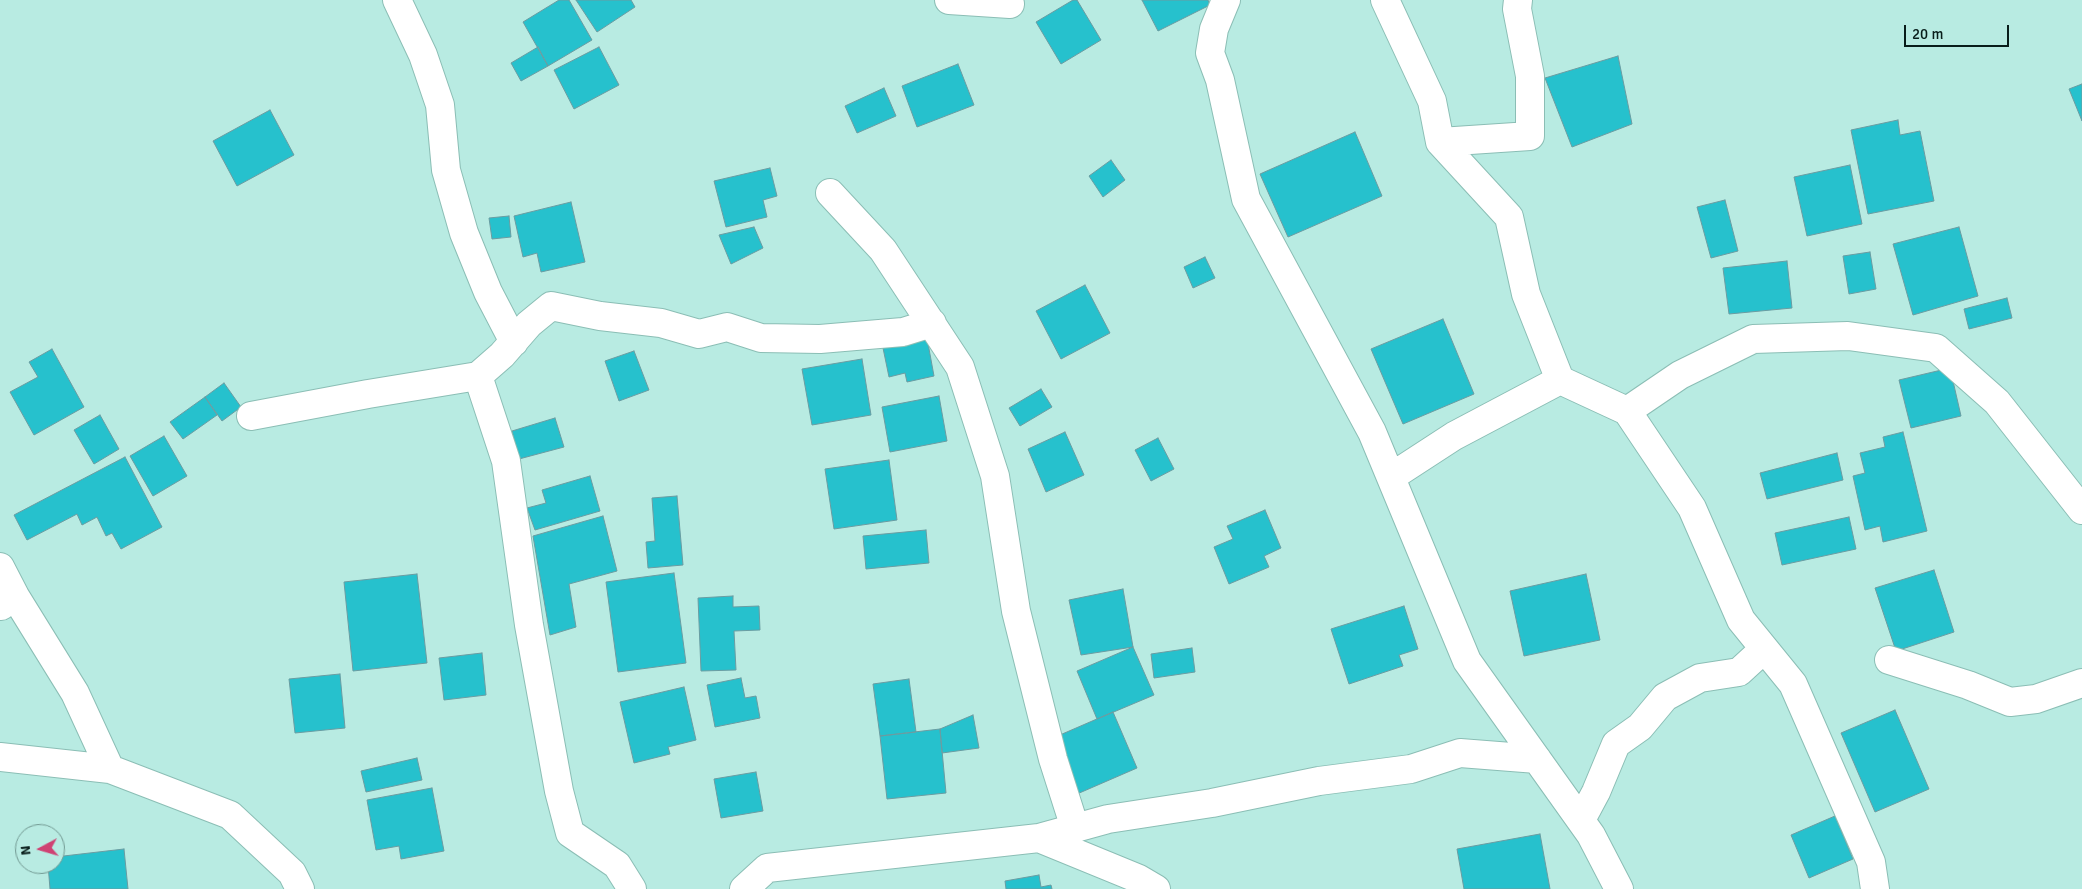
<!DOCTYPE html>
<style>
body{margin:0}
#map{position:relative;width:2082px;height:889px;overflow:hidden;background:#b8ebe2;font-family:Signika,sans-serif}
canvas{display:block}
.north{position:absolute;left:15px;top:824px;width:50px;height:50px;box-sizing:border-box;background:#b8ebe2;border:1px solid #729992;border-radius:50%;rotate:264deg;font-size:14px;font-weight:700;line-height:20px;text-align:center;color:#081d1a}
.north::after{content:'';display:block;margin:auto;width:18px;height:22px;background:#cf4273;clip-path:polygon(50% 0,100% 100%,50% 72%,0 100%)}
.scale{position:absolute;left:1904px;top:25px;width:105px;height:22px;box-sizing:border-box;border:2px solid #081d1a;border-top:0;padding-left:6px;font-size:15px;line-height:18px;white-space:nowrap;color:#081d1a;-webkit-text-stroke:4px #b8ebe2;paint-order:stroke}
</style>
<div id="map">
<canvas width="2082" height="889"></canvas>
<div class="north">N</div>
<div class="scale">20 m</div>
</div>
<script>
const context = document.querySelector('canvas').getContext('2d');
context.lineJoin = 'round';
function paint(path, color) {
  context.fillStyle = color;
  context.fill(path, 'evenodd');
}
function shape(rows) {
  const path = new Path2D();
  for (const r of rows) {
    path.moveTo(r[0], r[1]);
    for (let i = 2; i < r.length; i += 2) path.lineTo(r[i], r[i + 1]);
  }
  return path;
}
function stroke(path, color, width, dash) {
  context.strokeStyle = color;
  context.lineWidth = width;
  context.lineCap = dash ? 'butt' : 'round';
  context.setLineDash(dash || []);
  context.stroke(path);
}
const building = shape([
 [559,0,569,0,592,40,548,66,523,22,559,0],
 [576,0,631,0,635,7,597,32,576,0],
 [1073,0,1077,0,1101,40,1061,64,1036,22,1073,0],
 [1142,0,1208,0,1210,5,1158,31,1142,0],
 [538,47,548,66,521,81,511,63,538,47],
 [599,47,619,85,574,109,554,70,599,47],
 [1618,56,1632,124,1572,147,1545,78,1618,56],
 [958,64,974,105,917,127,902,86,958,64],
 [2082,84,2082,121,2069,89,2082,84],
 [884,88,896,116,857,133,845,106,884,88],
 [270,110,294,155,237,186,213,141,270,110],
 [1898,120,1900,135,1920,131,1934,201,1868,214,1851,130,1898,120],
 [1355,132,1382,196,1288,237,1260,174,1355,132],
 [1111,160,1125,180,1103,197,1089,176,1111,160],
 [1850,165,1862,224,1807,236,1794,177,1850,165],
 [770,168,777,196,763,200,767,217,726,227,714,181,770,168],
 [1725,200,1738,251,1711,258,1697,207,1725,200],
 [571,202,585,262,541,272,537,253,523,257,514,216,571,202],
 [509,216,511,237,492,239,489,218,509,216],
 [754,227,763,248,731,264,719,235,754,227],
 [1959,227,1978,296,1913,315,1893,244,1959,227],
 [1870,252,1876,289,1849,294,1843,256,1870,252],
 [1205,257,1215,278,1193,288,1184,267,1205,257],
 [1787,261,1792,308,1729,314,1723,268,1787,261],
 [1085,285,1110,333,1061,359,1036,311,1085,285],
 [2007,298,2012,318,1969,329,1964,309,2007,298],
 [1443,319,1474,394,1403,424,1371,349,1443,319],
 [927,338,934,376,907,382,905,373,889,377,883,348,927,338],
 [52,349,84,407,34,435,10,392,38,377,29,362,52,349],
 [634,351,649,390,619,401,605,361,634,351],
 [862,359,871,415,812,425,802,369,862,359],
 [1950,368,1961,416,1911,428,1899,380,1950,368],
 [224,383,241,407,222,421,205,397,224,383],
 [1041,389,1052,407,1020,426,1009,408,1041,389],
 [939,396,947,441,890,452,882,407,939,396],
 [205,397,217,415,183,439,170,422,205,397],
 [100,415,119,449,94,464,74,430,100,415],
 [555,418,564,447,519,459,512,431,555,418],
 [1065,432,1084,475,1046,492,1028,449,1065,432],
 [1903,432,1927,531,1883,542,1880,526,1865,530,1853,476,1865,473,1860,453,1885,447,1883,437,1903,432],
 [164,436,187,476,153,496,130,456,164,436],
 [1158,438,1174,469,1151,481,1135,450,1158,438],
 [1837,453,1843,480,1767,499,1760,473,1837,453],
 [125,457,162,527,121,549,112,533,106,536,97,517,82,525,77,514,27,540,14,515,125,457],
 [889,460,897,520,834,529,825,469,889,460],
 [590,476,600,511,535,530,527,508,546,503,542,490,590,476],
 [677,496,683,565,648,568,646,542,655,541,652,498,677,496],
 [1265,510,1281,548,1264,556,1269,567,1229,584,1214,547,1233,539,1227,526,1265,510],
 [603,516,617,571,569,584,576,627,550,635,533,536,603,516],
 [1849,517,1856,549,1782,565,1775,533,1849,517],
 [926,530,929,563,866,569,863,536,926,530],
 [1934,570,1954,632,1896,651,1875,588,1934,570],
 [674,573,686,663,618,672,606,582,674,573],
 [417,574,427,663,353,671,344,582,417,574],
 [1586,574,1600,640,1524,656,1510,591,1586,574],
 [1123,589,1133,647,1081,655,1069,600,1123,589],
 [733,596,733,607,759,606,760,630,734,631,736,670,701,671,698,598,733,596],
 [1404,606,1418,649,1399,655,1403,666,1349,684,1331,629,1404,606],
 [1133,647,1154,695,1097,719,1077,671,1133,647],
 [1192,648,1195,672,1154,678,1151,654,1192,648],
 [482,653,486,695,444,700,439,658,482,653],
 [340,674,345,728,295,733,289,679,340,674],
 [741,678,745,698,756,696,760,718,715,727,707,685,741,678],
 [909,679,916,732,880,736,873,684,909,679],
 [684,687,696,740,668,747,670,754,634,763,620,702,684,687],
 [1895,710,1929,789,1875,812,1841,733,1895,710],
 [1113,712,1137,768,1077,794,1053,738,1113,712],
 [973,715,979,748,942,753,940,729,973,715],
 [940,729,946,793,887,799,880,736,940,729],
 [417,758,422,780,366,792,361,771,417,758],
 [756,772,763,811,721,818,714,779,756,772],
 [432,788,444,851,401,859,399,846,376,850,367,800,432,788],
 [1835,816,1853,859,1809,878,1791,835,1835,816],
 [1540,834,1550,889,1464,889,1457,849,1540,834],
 [124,849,128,889,50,889,48,864,55,864,55,857,124,849],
 [1039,875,1041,887,1051,885,1052,889,1006,889,1005,881,1039,875]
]);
const street = shape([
 [397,0,423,55,440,105,446,170,464,233,488,292,514,342],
 [949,0,1010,4],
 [1226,0,1214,29,1210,53,1220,80,1246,199,1372,432,1467,661,1591,835,1619,889],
 [1385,0,1432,101,1440,142,1509,217,1526,294,1560,380],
 [1440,142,1530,136,1530,76,1517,9,1518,0],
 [830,193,883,250,960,367,995,476,1016,611,1053,759,1075,828],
 [478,376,502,355,529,324,551,306,600,316,661,323,699,334,727,327,761,338,820,339,903,332,932,323],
 [1627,411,1680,375,1753,339,1848,336,1936,348,1997,402,2082,510],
 [251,416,368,394,478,376,506,461,529,625,559,791,570,833,617,865,632,889],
 [1391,477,1454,436,1560,380,1627,411,1692,508,1741,620,1793,684,1871,862,1875,889],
 [0,567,15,596,1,606],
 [15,596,75,693,110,769,230,815,292,873,300,889],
 [1889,660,1968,685,2010,702,2036,699,2082,683],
 [0,757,110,769],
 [1581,820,1596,792,1616,744,1640,727,1665,697,1700,678,1739,672,1764,649],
 [1039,838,1139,879,1156,889],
 [744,889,767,868,1039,838,1108,819,1212,803,1319,781,1411,769,1460,753,1537,759]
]);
paint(building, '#26c1cd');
stroke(building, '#6a9ca1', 1);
stroke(street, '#8bbeb5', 30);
stroke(street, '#fff', 28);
</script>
